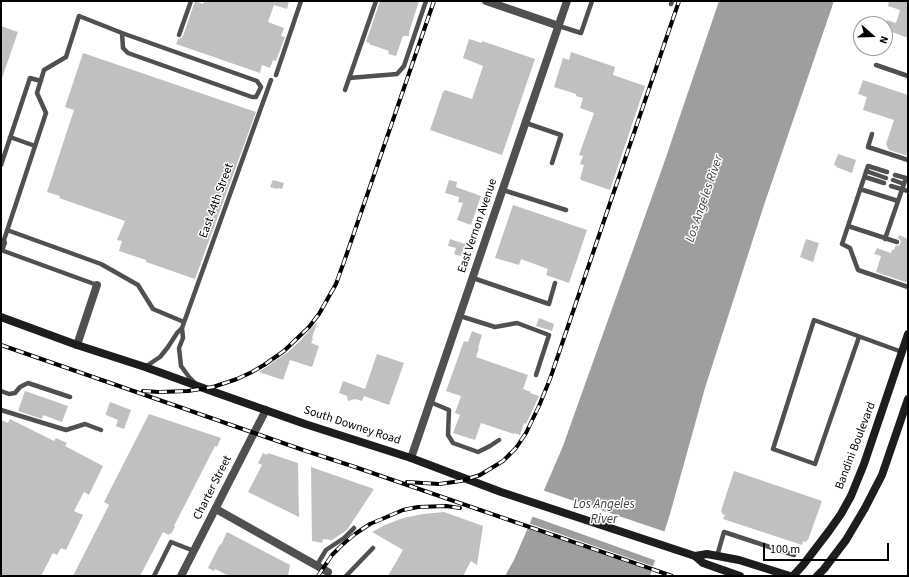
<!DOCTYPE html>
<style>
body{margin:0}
#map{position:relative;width:909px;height:577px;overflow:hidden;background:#fff;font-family:"Source Sans 3",sans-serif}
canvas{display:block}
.frame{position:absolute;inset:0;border:2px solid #000;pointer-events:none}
.north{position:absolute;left:853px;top:16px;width:40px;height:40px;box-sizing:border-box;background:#fff;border:1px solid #999;border-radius:50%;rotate:110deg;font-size:11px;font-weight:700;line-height:16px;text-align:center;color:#000}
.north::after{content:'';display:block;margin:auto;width:14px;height:18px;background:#000;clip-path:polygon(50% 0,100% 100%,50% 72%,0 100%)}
.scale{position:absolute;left:763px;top:543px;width:126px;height:18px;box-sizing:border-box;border:2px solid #000;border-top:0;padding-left:5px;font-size:12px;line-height:14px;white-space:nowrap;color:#000;-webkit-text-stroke:3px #fff;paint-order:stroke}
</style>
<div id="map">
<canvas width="909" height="577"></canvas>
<div class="frame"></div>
<div class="north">N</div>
<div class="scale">100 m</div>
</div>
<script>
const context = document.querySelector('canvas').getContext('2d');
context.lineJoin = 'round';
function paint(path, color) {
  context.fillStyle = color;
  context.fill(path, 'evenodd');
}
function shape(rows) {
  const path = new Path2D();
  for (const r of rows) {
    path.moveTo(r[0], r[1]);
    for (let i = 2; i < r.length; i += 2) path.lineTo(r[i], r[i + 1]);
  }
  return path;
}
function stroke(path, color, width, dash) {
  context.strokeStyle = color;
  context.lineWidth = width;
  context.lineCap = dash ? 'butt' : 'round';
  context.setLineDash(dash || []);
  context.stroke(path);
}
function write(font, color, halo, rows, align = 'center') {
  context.font = font + ' "Source Sans 3",sans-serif';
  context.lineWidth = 3;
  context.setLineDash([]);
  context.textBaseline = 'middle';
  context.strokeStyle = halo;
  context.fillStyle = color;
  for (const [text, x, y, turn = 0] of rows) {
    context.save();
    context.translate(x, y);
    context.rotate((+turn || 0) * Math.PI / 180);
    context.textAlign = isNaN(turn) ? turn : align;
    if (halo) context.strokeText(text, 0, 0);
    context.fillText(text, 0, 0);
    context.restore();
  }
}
const water = shape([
 [719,1,834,1,764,205,705,388,670,514,650,576,505,576,514,560,563,446,664,163]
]);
const pier = shape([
 [542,490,666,532,657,561,531,516],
 [528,523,655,567,654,572,526,528]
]);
const building = shape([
 [195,1,203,4,204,1,289,1,287,9,274,5,268,22,284,28,281,36,285,37,276,61,273,60,270,68,262,65,260,73,176,44,178,39,181,38,183,36],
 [380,1,419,1,409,32,409,36,403,36,396,56,388,54,389,51,369,44,370,43,366,42],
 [889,1,908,1,908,38,892,32,886,49,885,49,885,27,887,20,896,23,900,10,888,6],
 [1,26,18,32,2,78,1,77],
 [469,39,482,43,482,41,535,59,502,155,430,130,443,92,445,90,472,99,483,66,463,58],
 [571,52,615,67,613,75,645,86,610,190,581,180,581,179,580,179,584,165,580,164,583,156,579,155,594,113,580,108,583,98,576,96,576,94,554,87,563,58,569,60],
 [83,53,256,112,195,279,146,262,146,260,119,251,122,241,117,240,125,221,59,198,60,196,47,192,74,110,65,107],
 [863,80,908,95,908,156,889,150,886,144,894,120,863,110,867,97,858,94],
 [838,154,856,160,852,173,836,167,837,166,834,165],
 [273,180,284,183,282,189,278,188,277,189,270,187],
 [449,180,457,182,456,187,481,196,471,225,457,220,463,203,458,202,459,197,445,193],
 [513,205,587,230,569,283,546,275,548,269,521,259,519,265,495,258],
 [899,235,908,239,908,283,876,272,881,256,874,254,877,248,891,253,892,250,894,250,896,245,898,246,900,244,901,241,898,238],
 [450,239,465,244,461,256,454,254,456,248,448,246],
 [806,239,819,243,818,246,813,262,800,257],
 [539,318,554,324,552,331,536,326],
 [317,322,312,338,313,339,311,343,319,346,312,367,290,360,283,380,259,372,288,352,301,340],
 [472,331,482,335,478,348,479,348,476,357,528,375,523,389,531,392,530,393,539,396,526,424,524,423,520,435,514,433,514,434,481,423,475,440,453,433,460,415,455,413,461,396,446,391,464,341,468,342],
 [377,354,404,363,389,405,364,396,362,401,355,399,348,401,347,396,339,393,343,381,365,389],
 [25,391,68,406,62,422,43,415,42,419,18,411],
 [110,402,131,410,124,429,116,426,118,420,106,415,106,413],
 [149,414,221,438,217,447,215,446,192,491,174,526,175,527,171,534,170,533,169,535,163,532,140,576,73,576,109,505,104,502],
 [10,419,54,441,56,438,67,443,65,446,103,466,89,495,84,492,74,511,83,515,66,550,61,548,57,555,53,553,41,576,1,576,1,420,8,423],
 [263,453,267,455,268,453,298,463,299,517,248,492,262,465,258,463],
 [311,467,374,489,347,530,332,540,323,539,322,543,312,541],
 [734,471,822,501,808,540,807,540,806,542,803,541,802,545,723,519,725,515,722,514,722,512,721,511],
 [444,512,483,526,477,565,471,561,463,576,388,576,403,550,372,532,385,525,403,518,423,514],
 [227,532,290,565,288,576,229,576,215,569,214,571,208,568,220,544,221,545]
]);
const service = shape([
 [671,4,672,1],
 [559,26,581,33,592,1],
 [179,35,191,1],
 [876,65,908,76],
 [276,75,301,1],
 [349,78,397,74,404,66,426,1],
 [345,90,376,1],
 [526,123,561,135,552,163],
 [872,134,868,147,908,160],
 [10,137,35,146],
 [1,165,30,78,41,81],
 [866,171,886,178],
 [887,172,868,166,842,244,850,248,858,270,908,287],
 [865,177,884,183],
 [893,180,904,184],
 [891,186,908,191],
 [860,189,898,201],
 [503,190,566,210],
 [848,226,897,242],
 [7,230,101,264,138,285,153,309,184,322],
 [885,239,906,178,895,175],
 [3,243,46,113,37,93,44,70,66,57,79,16,122,33,257,81,261,87,256,97,252,97,128,53,123,48,122,33],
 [1,250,97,285],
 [473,278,549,304,555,283],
 [460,316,495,327,517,323,549,335,536,375],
 [859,337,815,464,773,449,814,320,902,352],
 [145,367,160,357,168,347,177,333,182,328],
 [195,383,189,377,181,366,179,348,183,338,182,328,271,80],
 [1,391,9,394,15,393,20,387,28,383,70,397],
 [430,402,449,410,448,435,453,443,478,452,490,446,499,440],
 [1,410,66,430,85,424,101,430],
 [717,556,724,532,794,555],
 [317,565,326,550,344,538,354,528],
 [154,576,171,542,194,551],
 [346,576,373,548]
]);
const minor = shape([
 [486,1,559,26],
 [1,248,3,243],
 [77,345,97,285],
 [216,509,328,572],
 [181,576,254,433,266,410]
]);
const tertiary = shape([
 [411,458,567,1]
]);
const secondary = shape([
 [1,317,77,345,145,367,217,393,305,424,411,458,501,492,695,556,703,563,740,576],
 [695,556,707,554,739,560,790,576],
 [793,576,803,565,829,531,841,514,851,496,864,464,908,334],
 [817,576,824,569,846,540,865,508,882,475,908,399]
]);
const rail = shape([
 [1,345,306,451,352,466,672,576],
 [143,391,159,392,188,391,213,387,237,379,252,372,264,365,284,351,309,327,319,314,336,284,345,259,434,1],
 [407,482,439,484,461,481,480,475,503,461,516,448,526,433,539,406,550,379,679,1],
 [318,576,332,555,342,545,355,534,370,524,382,519,403,510,418,507,446,506,460,508]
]);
const streetNames = [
 ["East 44th Street",217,201,-70],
 ["East Vernon Avenue",478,226,-71],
 ["South Downey Road",352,426,18],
 ["Bandini Boulevard",856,446,-69],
 ["Charter Street",213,488,-63]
];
const waterNames = [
 ["Los Angeles River",705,199,-71],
 ["Los Angeles",604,505],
 ["River",604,520]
];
paint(water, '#9e9e9e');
paint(pier, '#fff');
paint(building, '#c0c0c0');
stroke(service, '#505050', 4.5);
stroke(minor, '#505050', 8);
stroke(tertiary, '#505050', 8);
stroke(secondary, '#1d1d1d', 8);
stroke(rail, '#000', 4);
stroke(rail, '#fff', 2.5, [8]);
write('12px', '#000', '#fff', streetNames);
write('italic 13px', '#3f3f3f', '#fff', waterNames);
</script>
